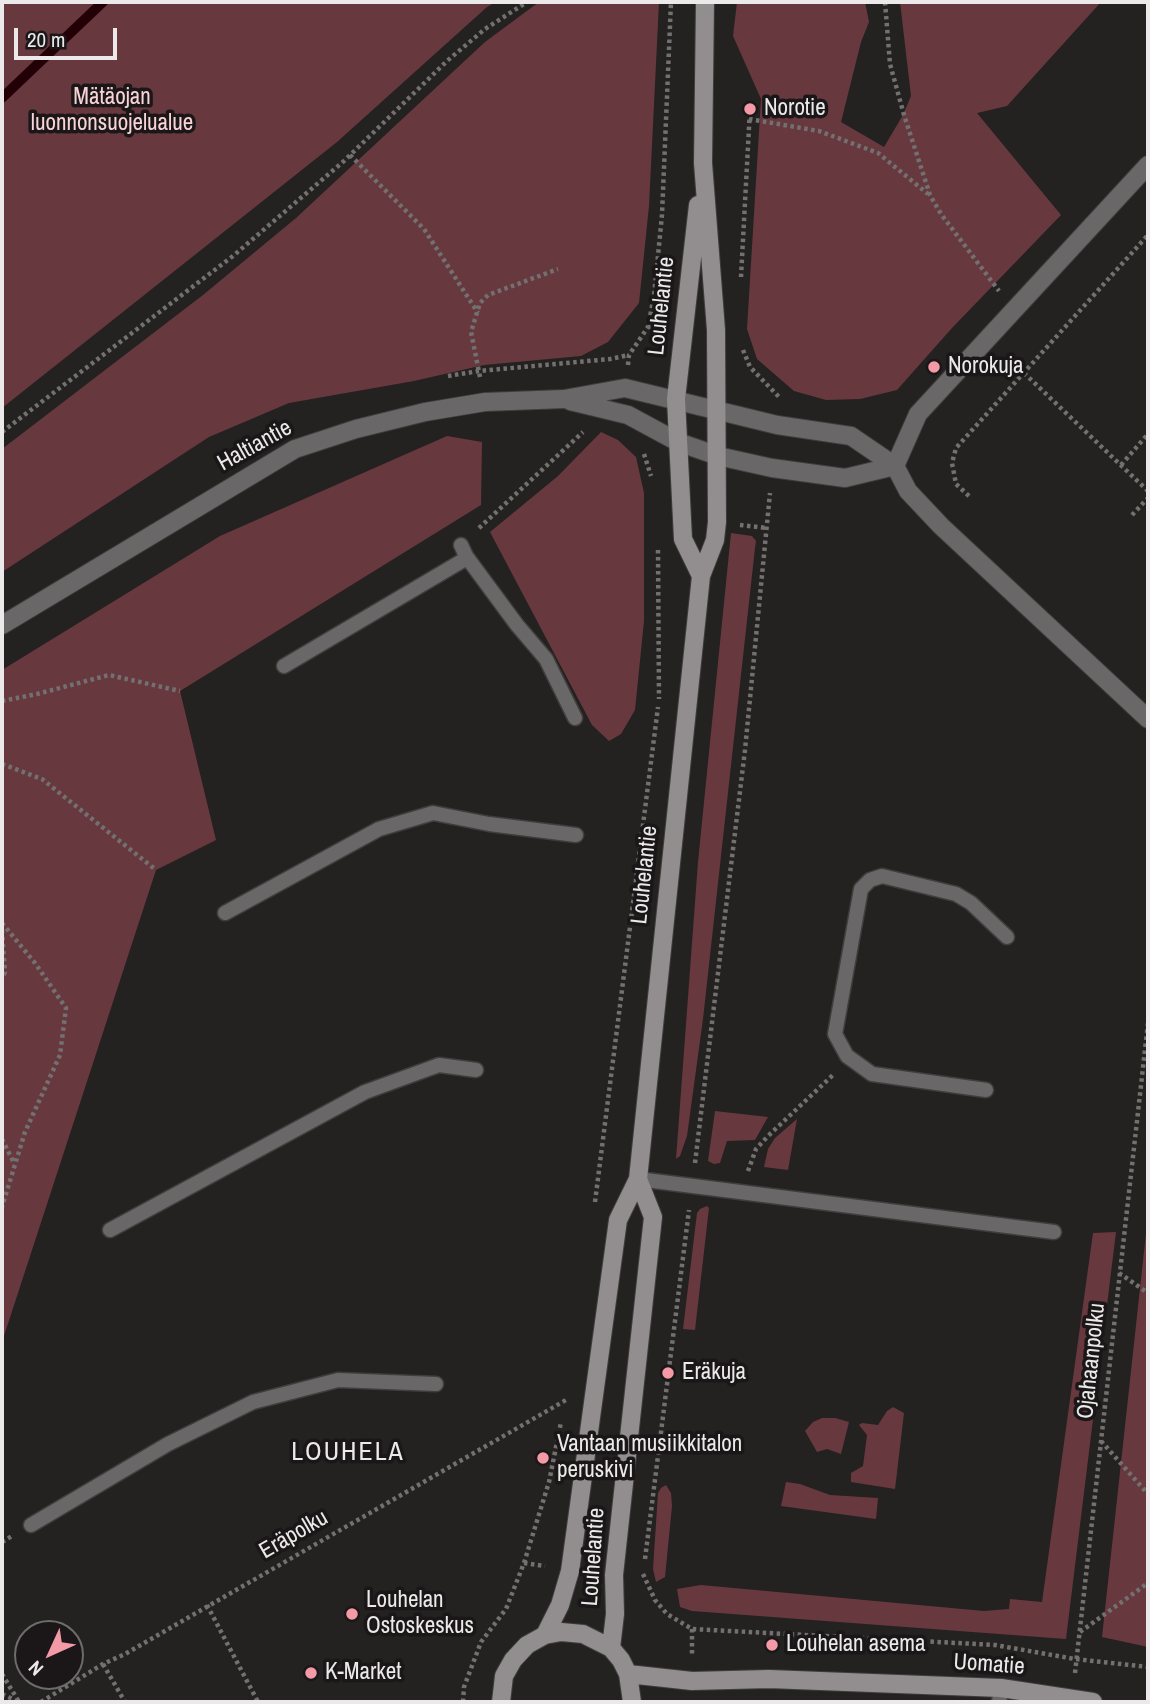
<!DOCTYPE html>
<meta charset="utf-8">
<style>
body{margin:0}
#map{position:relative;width:1150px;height:1704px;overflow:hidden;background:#242121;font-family:"Archivo Narrow",sans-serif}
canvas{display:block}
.frame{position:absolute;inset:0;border:4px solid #ebe9e9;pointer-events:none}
.north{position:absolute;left:14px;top:1620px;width:70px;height:70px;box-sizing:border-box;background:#1b1718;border:2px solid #6e6b6c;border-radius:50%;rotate:225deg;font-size:19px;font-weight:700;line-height:28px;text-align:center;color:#ebe9e9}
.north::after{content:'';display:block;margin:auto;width:24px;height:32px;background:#f49aa7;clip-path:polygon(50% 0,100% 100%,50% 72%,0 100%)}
.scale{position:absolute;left:14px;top:28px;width:103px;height:32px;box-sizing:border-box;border:4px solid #ebe9e9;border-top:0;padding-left:9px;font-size:21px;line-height:24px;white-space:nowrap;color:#ebe9e9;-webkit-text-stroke:5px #1b1718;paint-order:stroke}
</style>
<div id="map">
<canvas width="1150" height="1704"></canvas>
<div class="frame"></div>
<div class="north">N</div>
<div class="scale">20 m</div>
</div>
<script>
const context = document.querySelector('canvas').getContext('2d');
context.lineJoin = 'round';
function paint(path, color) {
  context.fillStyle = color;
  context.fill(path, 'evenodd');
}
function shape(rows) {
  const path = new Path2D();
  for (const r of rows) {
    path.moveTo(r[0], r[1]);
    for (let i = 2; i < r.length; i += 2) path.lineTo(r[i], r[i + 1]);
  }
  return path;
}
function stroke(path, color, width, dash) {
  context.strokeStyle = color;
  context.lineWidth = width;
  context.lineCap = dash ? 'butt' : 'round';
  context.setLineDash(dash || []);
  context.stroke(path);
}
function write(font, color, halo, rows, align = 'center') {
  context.font = font + ' "Archivo Narrow",sans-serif';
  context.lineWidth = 7;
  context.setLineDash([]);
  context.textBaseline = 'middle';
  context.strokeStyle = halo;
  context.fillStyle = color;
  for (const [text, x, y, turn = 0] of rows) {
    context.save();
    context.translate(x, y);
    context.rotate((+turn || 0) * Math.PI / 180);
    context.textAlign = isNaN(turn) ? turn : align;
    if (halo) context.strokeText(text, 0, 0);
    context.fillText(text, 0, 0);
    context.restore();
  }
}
const green = shape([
 [2,2,496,2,487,7,337,142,2,408],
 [539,2,659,2,649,206,639,303,608,342,581,356,484,365,414,381,289,403,209,437,2,572,2,449,203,295,296,218,485,42],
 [737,2,865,2,869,22,861,42,841,122,884,147,903,115,911,96,900,2,1101,2,1007,106,977,113,1061,215,952,328,897,390,860,399,826,400,794,391,757,359,747,329,761,99,733,36],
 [601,432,618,440,636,457,644,493,644,621,635,710,621,734,609,741,592,725,490,532,558,476],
 [447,436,482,442,481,505,180,691,216,840,156,870,2,1342,2,670,220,536],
 [731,533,752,536,756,541,755,548,703,1019,687,1136,680,1156,676,1159,698,862],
 [715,1111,768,1117,755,1140,727,1141,720,1163,714,1164,708,1161],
 [797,1119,788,1170,764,1167,768,1149,775,1138],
 [707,1206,709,1208,695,1330,683,1329,697,1213,700,1209],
 [1148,1215,1148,1647,1102,1637],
 [1116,1232,1066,1639,692,1611,680,1607,677,1589,701,1585,984,1611,1009,1609,1010,1599,1042,1602,1093,1233],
 [893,1407,904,1413,895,1489,851,1482,851,1473,863,1466,867,1435,859,1425,862,1423,878,1425,887,1411],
 [822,1418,835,1418,849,1422,841,1454,827,1449,817,1452,805,1431,813,1422],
 [786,1482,800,1484,830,1495,878,1498,876,1519,781,1506],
 [666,1485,671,1493,672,1506,665,1577,656,1582,653,1569,658,1493,661,1488]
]);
const stream = shape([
 [2,98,103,2]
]);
const path = shape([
 [885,2,890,64,904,115,930,195,941,214,999,291],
 [749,119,819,131,878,153,928,194],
 [350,155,424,229,478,313],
 [741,277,750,109],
 [648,327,658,328],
 [743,350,750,367,780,398],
 [628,365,629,355,648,327,654,296,662,215,671,2],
 [1024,373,1148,491],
 [448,376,479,371,610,359,629,355],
 [480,377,471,332,480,303,488,295,558,269],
 [2,432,233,256,344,161,447,61,485,29,527,2],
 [644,454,651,476],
 [1121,465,1148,434],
 [969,496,956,484,952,463,956,448,1148,235],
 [1132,515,1148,498],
 [740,525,767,528],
 [479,528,583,432],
 [658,550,659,699],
 [2,701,37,694,109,675,180,691],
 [2,764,42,779,156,870],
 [2,923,35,963,66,1008,60,1055,25,1132,2,1207],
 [2,930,5,972,2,979],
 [2,1139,14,1163],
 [695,1163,745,750,770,493],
 [748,1171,756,1149,768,1136,834,1074],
 [595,1202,658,707],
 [1119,1273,1148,1293],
 [1101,1441,1148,1494],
 [2,1542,12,1536],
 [645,1559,689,1210],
 [524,1563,545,1566],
 [643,1574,655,1600,667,1614,692,1629,995,1645,1075,1659,1148,1667],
 [207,1605,258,1702],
 [692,1629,692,1656],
 [1080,1632,1148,1583],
 [103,1664,125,1702],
 [1075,1673,1148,1023],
 [2,1674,19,1702],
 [2,1694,17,1701],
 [41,1702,103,1664,125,1654,566,1400],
 [463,1702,464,1687,481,1642,506,1609,524,1563,549,1482,561,1422]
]);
const lane = shape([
 [466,556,517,625,546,659,575,718],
 [284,666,467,558,461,545],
 [225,913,379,829,433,813,489,824,576,835],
 [986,1090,872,1074,847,1056,835,1034,861,889,870,880,882,876,956,894,971,903,1007,937],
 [638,1179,1054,1232],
 [110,1230,365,1092,439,1065,476,1070],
 [31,1525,168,1444,253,1402,338,1380,436,1384],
 [999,1702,1001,1688]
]);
const street = shape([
 [570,401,628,415,678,442,718,456,772,468,845,478,895,466],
 [895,466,918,414,1148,165],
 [2,625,295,449,356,429,425,412,485,402,564,399,625,388,777,425,851,436,895,466,908,491,941,526,1148,719]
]);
const secondary = shape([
 [698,205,676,399,683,539,701,576],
 [545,1635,560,1605,570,1571,618,1220,638,1179,701,576,715,540,717,522,716,330,703,163,705,2],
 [611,1648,615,1614,614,1575,653,1217,638,1179],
 [628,1674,692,1681,769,1679,1001,1688,1093,1702],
 [501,1702,504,1676,513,1660,527,1645,545,1635,561,1632,583,1634,611,1648,621,1660,628,1674,632,1702]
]);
const markers = [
 [750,109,7,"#f49aa7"],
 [934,367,7,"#f49aa7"],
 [668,1373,7,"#f49aa7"],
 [543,1458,7,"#f49aa7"],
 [352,1614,7,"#f49aa7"],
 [772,1645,7,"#f49aa7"],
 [311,1673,7,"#f49aa7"]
];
const parkNames = [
 ["Mätäojan",112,98],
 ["luonnonsuojelualue",112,124]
];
const poiNames = [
 ["Norotie",764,109],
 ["Norokuja",948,367],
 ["Eräkuja",682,1373],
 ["Vantaan musiikkitalon",557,1445],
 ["peruskivi",557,1471],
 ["Louhelan",366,1601],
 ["Ostoskeskus",366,1627],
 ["Louhelan asema",786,1645],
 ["K-Market",325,1673]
];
const streetNames = [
 ["Louhelantie",662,306,-84],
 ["Haltiantie",255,446,-29],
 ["Louhelantie",645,875,-84],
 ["Ojahaanpolku",1092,1361,-84],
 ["Eräpolku",294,1535,-30],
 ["Louhelantie",594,1557,-86],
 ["Uomatie",989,1665,4]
];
const quarterNames = [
 ["LOUHELA",348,1453]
];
paint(green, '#68383f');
stroke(stream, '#230005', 10);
stroke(lane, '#403d3d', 17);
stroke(street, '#403d3d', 20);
stroke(secondary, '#403d3d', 20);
stroke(path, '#737070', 4.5, [3.5, 3.5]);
stroke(lane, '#696767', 14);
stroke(street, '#696767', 18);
stroke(secondary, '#928e8f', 18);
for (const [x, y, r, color] of markers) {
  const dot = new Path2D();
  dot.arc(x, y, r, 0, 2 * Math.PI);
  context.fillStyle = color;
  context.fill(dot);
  stroke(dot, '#1b1718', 2.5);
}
write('23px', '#f8d3d7', '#1b1718', parkNames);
write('23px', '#ebe9e9', '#1b1718', poiNames, 'left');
write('23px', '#ebe9e9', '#1b1718', streetNames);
context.letterSpacing = '2px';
write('26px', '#ebe9e9', '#1b1718', quarterNames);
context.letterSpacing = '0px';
</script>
